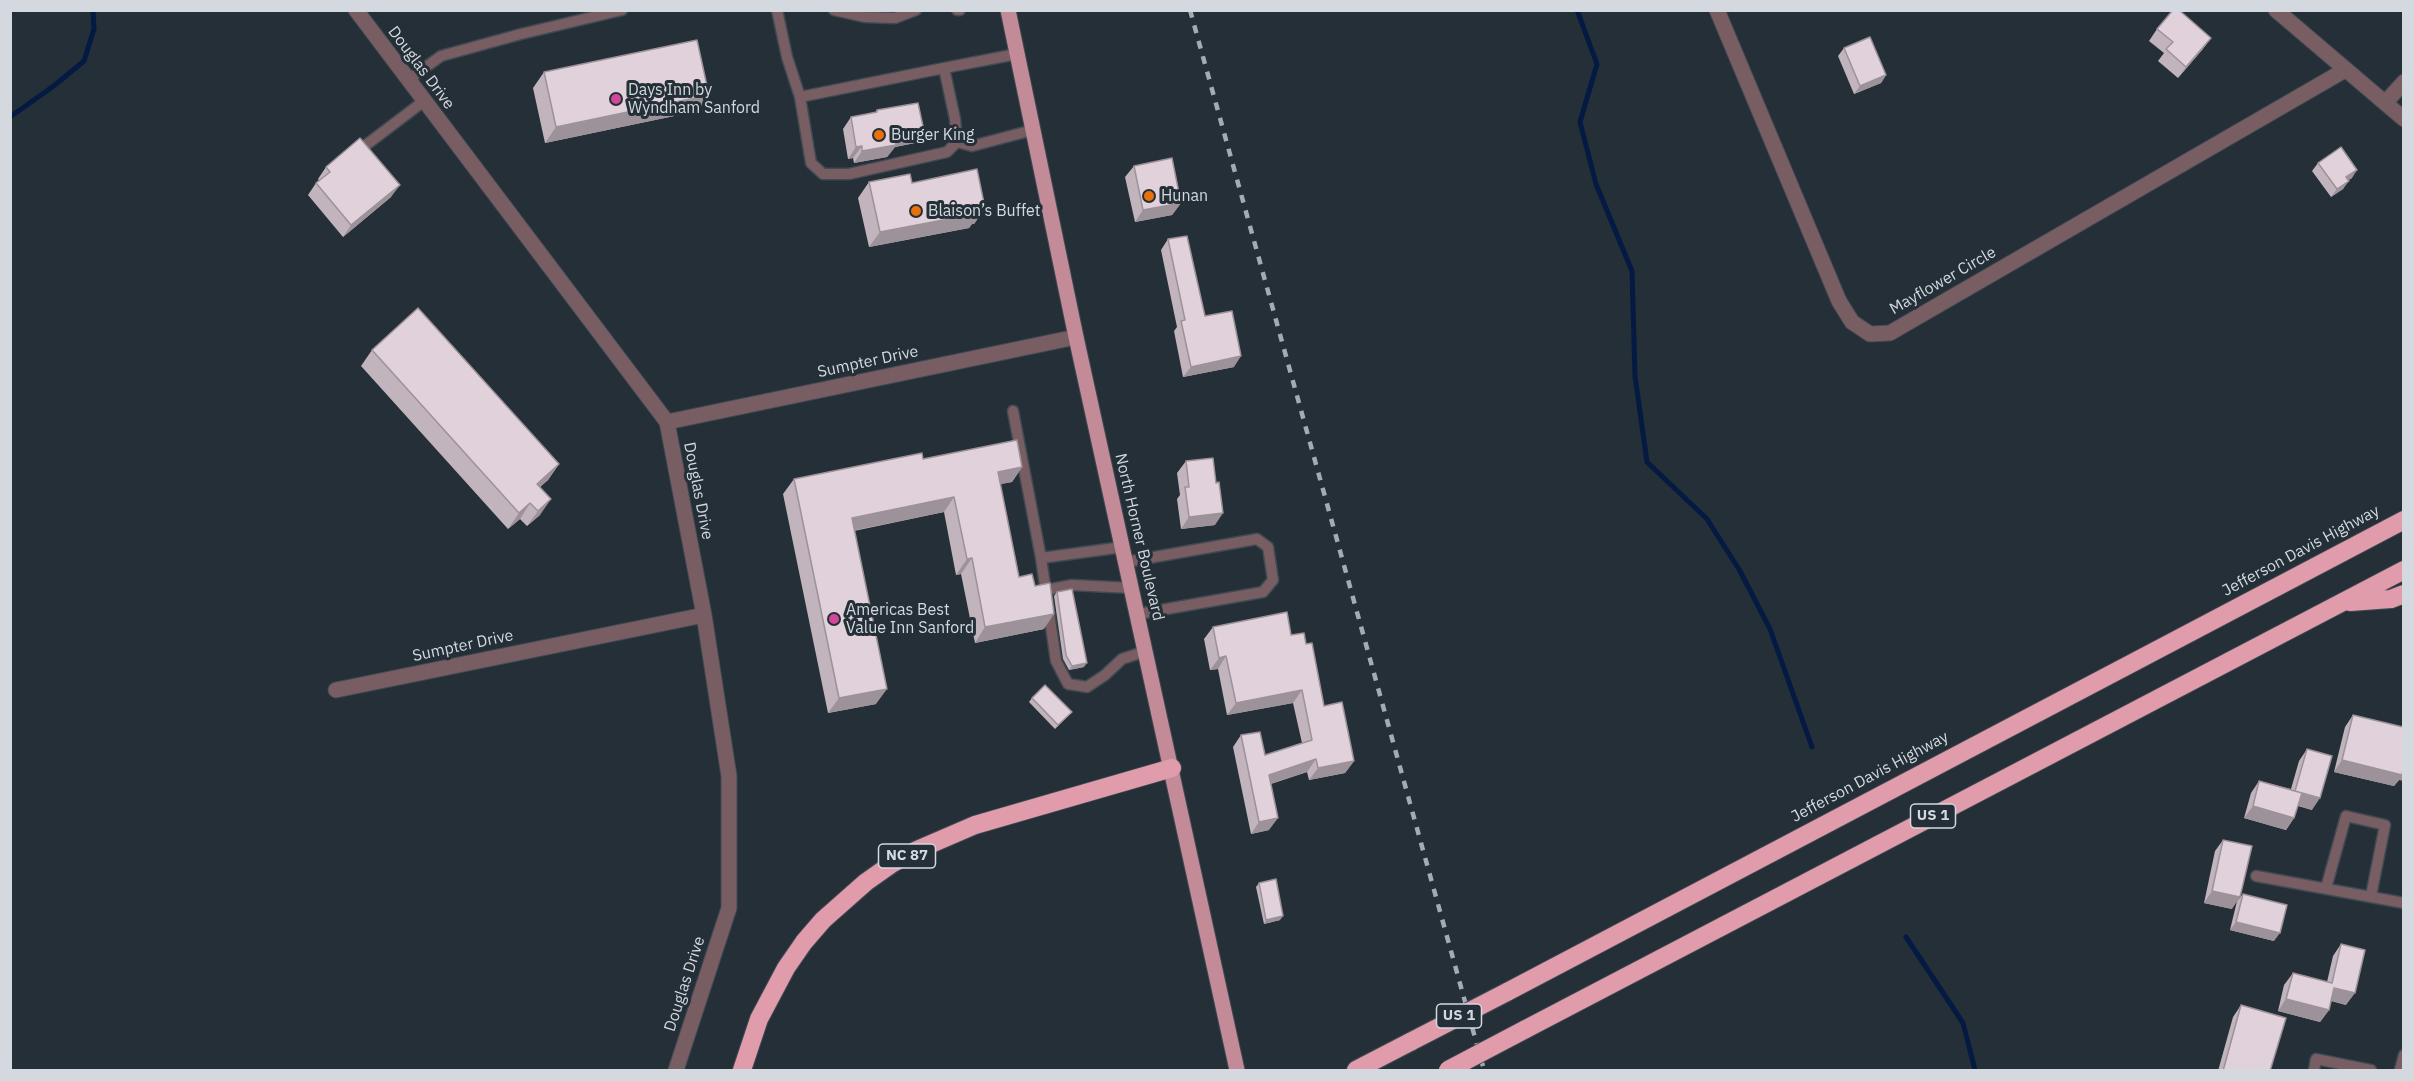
<!DOCTYPE html>
<meta charset="utf-8">
<style>
body{margin:0}
#map{position:relative;width:2414px;height:1081px;overflow:hidden;background:#242f37;font-family:"IBM Plex Sans",sans-serif}
canvas{display:block}
.frame{position:absolute;inset:0;border:12px solid #d3d9df;pointer-events:none}
</style>
<div id="map">
<canvas width="2414" height="1081"></canvas>
<div class="frame"></div>
</div>
<script>
const context = document.querySelector('canvas').getContext('2d');
context.lineJoin = 'round';
function shape(rows) {
  const path = new Path2D();
  for (const r of rows) {
    path.moveTo(r[0], r[1]);
    for (let i = 2; i < r.length; i += 2) path.lineTo(r[i], r[i + 1]);
  }
  return path;
}
function stroke(path, color, width, dash) {
  context.strokeStyle = color;
  context.lineWidth = width;
  context.lineCap = dash ? 'butt' : 'round';
  context.setLineDash(dash || []);
  context.stroke(path);
}
function paint(path, color) {
  context.fillStyle = color;
  context.fill(path, 'evenodd');
}
function write(font, color, halo, rows, align = 'center') {
  context.font = font + ' "IBM Plex Sans",sans-serif';
  context.lineWidth = 6;
  context.setLineDash([]);
  context.textBaseline = 'middle';
  context.strokeStyle = halo;
  context.fillStyle = color;
  for (const [text, x, y, turn = 0] of rows) {
    context.save();
    context.translate(x, y);
    context.rotate((+turn || 0) * Math.PI / 180);
    context.textAlign = isNaN(turn) ? turn : align;
    if (halo) context.strokeText(text, 0, 0);
    context.fillText(text, 0, 0);
    context.restore();
  }
}
const stream = shape([
 [1577,10,1597,64,1580,122,1596,184,1632,271,1635,376,1647,462,1707,519,1740,571,1770,629,1812,747],
 [10,117,55,85,84,61,94,29,93,10],
 [1906,937,1963,1023,1975,1070]
]);
const service = shape([
 [777,10,787,57,800,97],
 [834,10,865,17,895,18,916,10],
 [957,10,960,10],
 [944,68,955,119,957,142,947,152,849,174,823,174,811,163,800,97,944,68,1017,54],
 [408,80,441,56,521,34,622,10],
 [957,142,972,146,1033,130],
 [362,148,424,101],
 [1013,411,1041,558,1123,547],
 [1041,558,1056,661,1068,684,1087,687,1105,675,1122,659,1146,651],
 [1126,562,1257,539,1268,547,1273,580,1263,592,1138,614],
 [1046,590,1072,585,1132,588],
 [2256,876,2404,903],
 [2326,888,2346,816,2385,825,2371,896],
 [2314,1070,2316,1059,2371,1070],
 [2400,1070,2404,1055]
]);
const minor = shape([
 [356,10,667,422,704,615,729,776,729,908,676,1070],
 [1717,10,1839,301,1852,322,1870,334,1890,333,1902,326,2345,70],
 [2276,10,2404,119],
 [2385,103,2404,82],
 [667,422,1076,337],
 [336,690,704,615]
]);
const primary = shape([
 [1008,10,1076,337,1237,1070]
]);
const motorway = shape([
 [2350,602,2391,599,2404,594],
 [1507,992,2404,520],
 [1524,1030,2404,570],
 [742,1070,759,1019,786,968,804,942,823,920,866,882,893,863,917,850,975,825,1172,768],
 [1356,1070,1412,1041]
]);
const rail = shape([
 [1190,10,1484,1070]
]);
const motorwayBridge = shape([
 [1412,1041,1507,992],
 [1448,1070,1524,1030]
]);
const wall = shape([
 [2157,29,2211,38,2202,50,2178,78,2158,61,2164,53,2149,41],
 [1844,48,1886,75,1881,83,1854,94,1838,56],
 [544,72,709,95,698,111,545,143,533,88],
 [877,110,924,131,915,143,895,147,887,157,854,163,853,158,848,159,843,129,851,117,875,113],
 [2318,163,2352,178,2348,180,2343,189,2331,197,2312,171],
 [1134,166,1181,203,1172,215,1135,222,1125,177],
 [326,167,391,197,343,237,308,195,316,183,319,181,318,179],
 [869,182,985,208,974,224,972,224,969,228,869,247,858,198],
 [1168,239,1205,316,1234,367,1183,377,1174,331,1177,327,1161,250],
 [372,350,559,464,548,480,540,487,540,515,527,526,520,519,508,529,361,366],
 [923,459,1022,467,1012,482,1000,484,1019,577,1044,629,975,643,961,574,956,575,944,512,854,531,876,704,828,713,783,494,794,479],
 [1186,461,1215,525,1181,529,1177,499,1180,495,1177,473],
 [1057,592,1084,667,1069,670,1063,659,1054,596],
 [1213,627,1291,635,1306,644,1324,706,1354,761,1345,773,1309,780,1307,772,1271,784,1269,830,1251,834,1233,747,1241,735,1265,755,1302,743,1293,703,1227,715,1218,669,1210,670,1204,639],
 [1032,698,1072,712,1055,729,1029,702],
 [2353,715,2399,780,2394,786,2334,772,2345,727],
 [2307,749,2312,810,2298,806,2294,818,2286,830,2244,818,2251,793,2259,781,2291,789,2299,761],
 [2223,840,2232,909,2204,903,2215,851],
 [1259,883,1280,920,1264,924,1256,887],
 [2243,894,2274,941,2230,930,2237,901],
 [2341,944,2346,1005,2331,1001,2329,1010,2320,1022,2278,1011,2284,985,2293,973,2327,982,2333,956],
 [2241,1005,2270,1071,2218,1071,2233,1017]
]);
const shadedWall = shape([
 [2211,38,2202,50,2178,78,2186,67],
 [1886,75,1881,83,1854,94,1860,86],
 [709,95,698,111,545,143,556,127],
 [924,131,915,143,895,147,887,157,854,163,862,151,894,136],
 [862,146,853,158,848,159,856,147],
 [2357,170,2352,178,2341,185,2346,177],
 [2349,181,2343,189,2331,197,2337,189],
 [400,185,391,197,343,237,351,225],
 [1181,203,1172,215,1135,222,1143,210],
 [985,208,974,224,972,224,969,228,869,247,880,232],
 [1241,356,1234,367,1183,377,1191,367],
 [559,464,548,480,526,499,537,484],
 [1022,467,1012,482,987,487,998,472],
 [954,497,944,512,841,533,852,518],
 [551,499,540,515,527,526,538,511],
 [530,503,520,519,508,529,519,513],
 [1223,513,1215,525,1181,529,1189,517],
 [972,558,961,574,956,575,967,559],
 [1054,614,1044,629,975,643,985,627],
 [1226,656,1218,669,1210,670,1219,658],
 [1087,663,1084,667,1069,670,1072,666],
 [887,689,876,704,828,713,839,698],
 [1302,690,1293,703,1227,715,1236,703],
 [1316,759,1307,772,1260,787,1269,775],
 [2342,760,2403,768,2403,781,2399,780,2394,786,2334,772],
 [1354,761,1345,773,1309,780,1318,768],
 [2295,791,2320,798,2312,810,2287,802],
 [2253,806,2294,818,2286,830,2244,818],
 [1278,818,1269,830,1251,834,1259,822],
 [2212,891,2240,897,2232,909,2204,903],
 [1283,916,1280,920,1264,924,1266,920],
 [2236,922,2280,933,2274,941,2230,930],
 [2334,988,2355,993,2346,1005,2326,999],
 [2286,999,2329,1010,2320,1022,2278,1011]
]);
const building = shape([
 [2173,10,2179,10,2211,38,2186,67,2166,49,2173,42,2157,29,2173,10],
 [1870,37,1886,75,1860,86,1844,48,1870,37],
 [697,40,709,95,556,127,544,72,697,40],
 [918,103,924,131,894,136,896,145,862,151,862,146,856,147,851,117,877,112,877,110,918,103],
 [360,138,400,185,351,225,316,183,330,172,326,167,360,138],
 [2341,147,2357,170,2346,177,2349,181,2337,189,2318,163,2341,147],
 [1172,158,1181,203,1143,210,1134,166,1172,158],
 [977,169,985,208,979,209,980,213,880,232,869,182,910,174,912,183,977,169],
 [1187,236,1205,316,1232,311,1241,356,1191,367,1181,321,1185,320,1168,239,1187,236],
 [418,308,559,464,537,484,551,499,538,511,530,503,519,513,372,350,418,308],
 [1017,440,1022,467,998,472,1019,577,1032,574,1035,586,1050,583,1054,614,985,627,972,558,967,559,954,497,852,518,887,689,839,698,794,479,922,453,923,459,1017,440],
 [1213,458,1216,483,1219,482,1223,513,1189,517,1185,487,1189,487,1186,461,1213,458],
 [1072,589,1087,663,1072,666,1066,655,1057,592,1072,589],
 [1287,612,1291,635,1304,633,1306,644,1312,643,1324,706,1342,702,1354,761,1318,768,1316,759,1269,775,1278,818,1259,822,1241,735,1260,732,1265,755,1312,740,1302,690,1236,703,1226,656,1219,658,1213,627,1287,612],
 [1045,685,1072,712,1058,725,1032,698,1045,685],
 [2353,715,2403,727,2403,770,2402,775,2342,760,2353,715],
 [2307,749,2332,756,2320,798,2295,791,2307,749],
 [2259,781,2302,793,2294,818,2253,806,2259,781],
 [2223,840,2252,846,2240,897,2212,891,2223,840],
 [1276,879,1283,916,1266,920,1259,883,1276,879],
 [2243,894,2287,905,2280,933,2236,922,2243,894],
 [2341,944,2365,950,2355,993,2334,988,2329,1010,2286,999,2293,973,2332,983,2341,944],
 [2241,1005,2286,1018,2270,1071,2223,1071,2241,1005]
]);
const markers = [
 [616,99,6,"#d1479c"],
 [879,135,6,"#e8710a"],
 [1149,196,6,"#e8710a"],
 [916,211,6,"#e8710a"],
 [834,619,6,"#d1479c"]
];
const shields = [
 [1933,816,45],
 [907,856,57],
 [1459,1016,45]
];
const shieldNames = [
 ["US 1",1933,816],
 ["NC 87",907,856],
 ["US 1",1459,1016]
];
const streetNames = [
 ["Douglas Drive",421,68,53],
 ["Mayflower Circle",1943,281,-30],
 ["Sumpter Drive",868,362,-12],
 ["Douglas Drive",698,491,79],
 ["North Horner Boulevard",1139,537,77],
 ["Jefferson Davis Highway",2301,551,-28],
 ["Sumpter Drive",463,646,-12],
 ["Jefferson Davis Highway",1870,777,-28],
 ["Douglas Drive",685,984,-72]
];
const poiNames = [
 ["Days Inn by",628,90],
 ["Wyndham Sanford",628,108],
 ["Burger King",891,135],
 ["Hunan",1161,196],
 ["Blaison’s Buffet",928,211],
 ["Americas Best",846,610],
 ["Value Inn Sanford",846,628]
];
stroke(stream, '#041a42', 5);
stroke(service, '#404a52', 13);
stroke(minor, '#404a52', 17);
stroke(primary, '#404a52', 17);
stroke(motorway, '#404a52', 20);
stroke(service, '#785d62', 10);
stroke(minor, '#785d62', 15);
stroke(primary, '#c28b97', 15);
stroke(motorway, '#e09cab', 18);
stroke(rail, '#a4abb2', 4.5, [8, 8]);
stroke(motorwayBridge, '#404a52', 20, []);
stroke(motorwayBridge, '#e09cab', 18);
paint(wall, '#c1b4bc');
paint(shadedWall, '#9d9299');
paint(building, '#e0d1db');
stroke(building, '#9d9299', 1.5);
for (const [x, y, r, color] of markers) {
  const dot = new Path2D();
  dot.arc(x, y, r, 0, 2 * Math.PI);
  context.fillStyle = color;
  context.fill(dot);
  stroke(dot, '#242f37', 2);
}
for (const [x, y, w] of shields) {
  const box = new Path2D();
  box.roundRect(x - w / 2, y - 12, w, 24, 4.5);
  context.fillStyle = '#242f37';
  context.fill(box);
  stroke(box, '#d3d9df', 1.5);
}
write('bold 15px', '#d3d9df', null, shieldNames);
write('16px', '#d3d9df', '#242f37', streetNames);
write('16px', '#d3d9df', '#242f37', poiNames, 'left');
</script>
